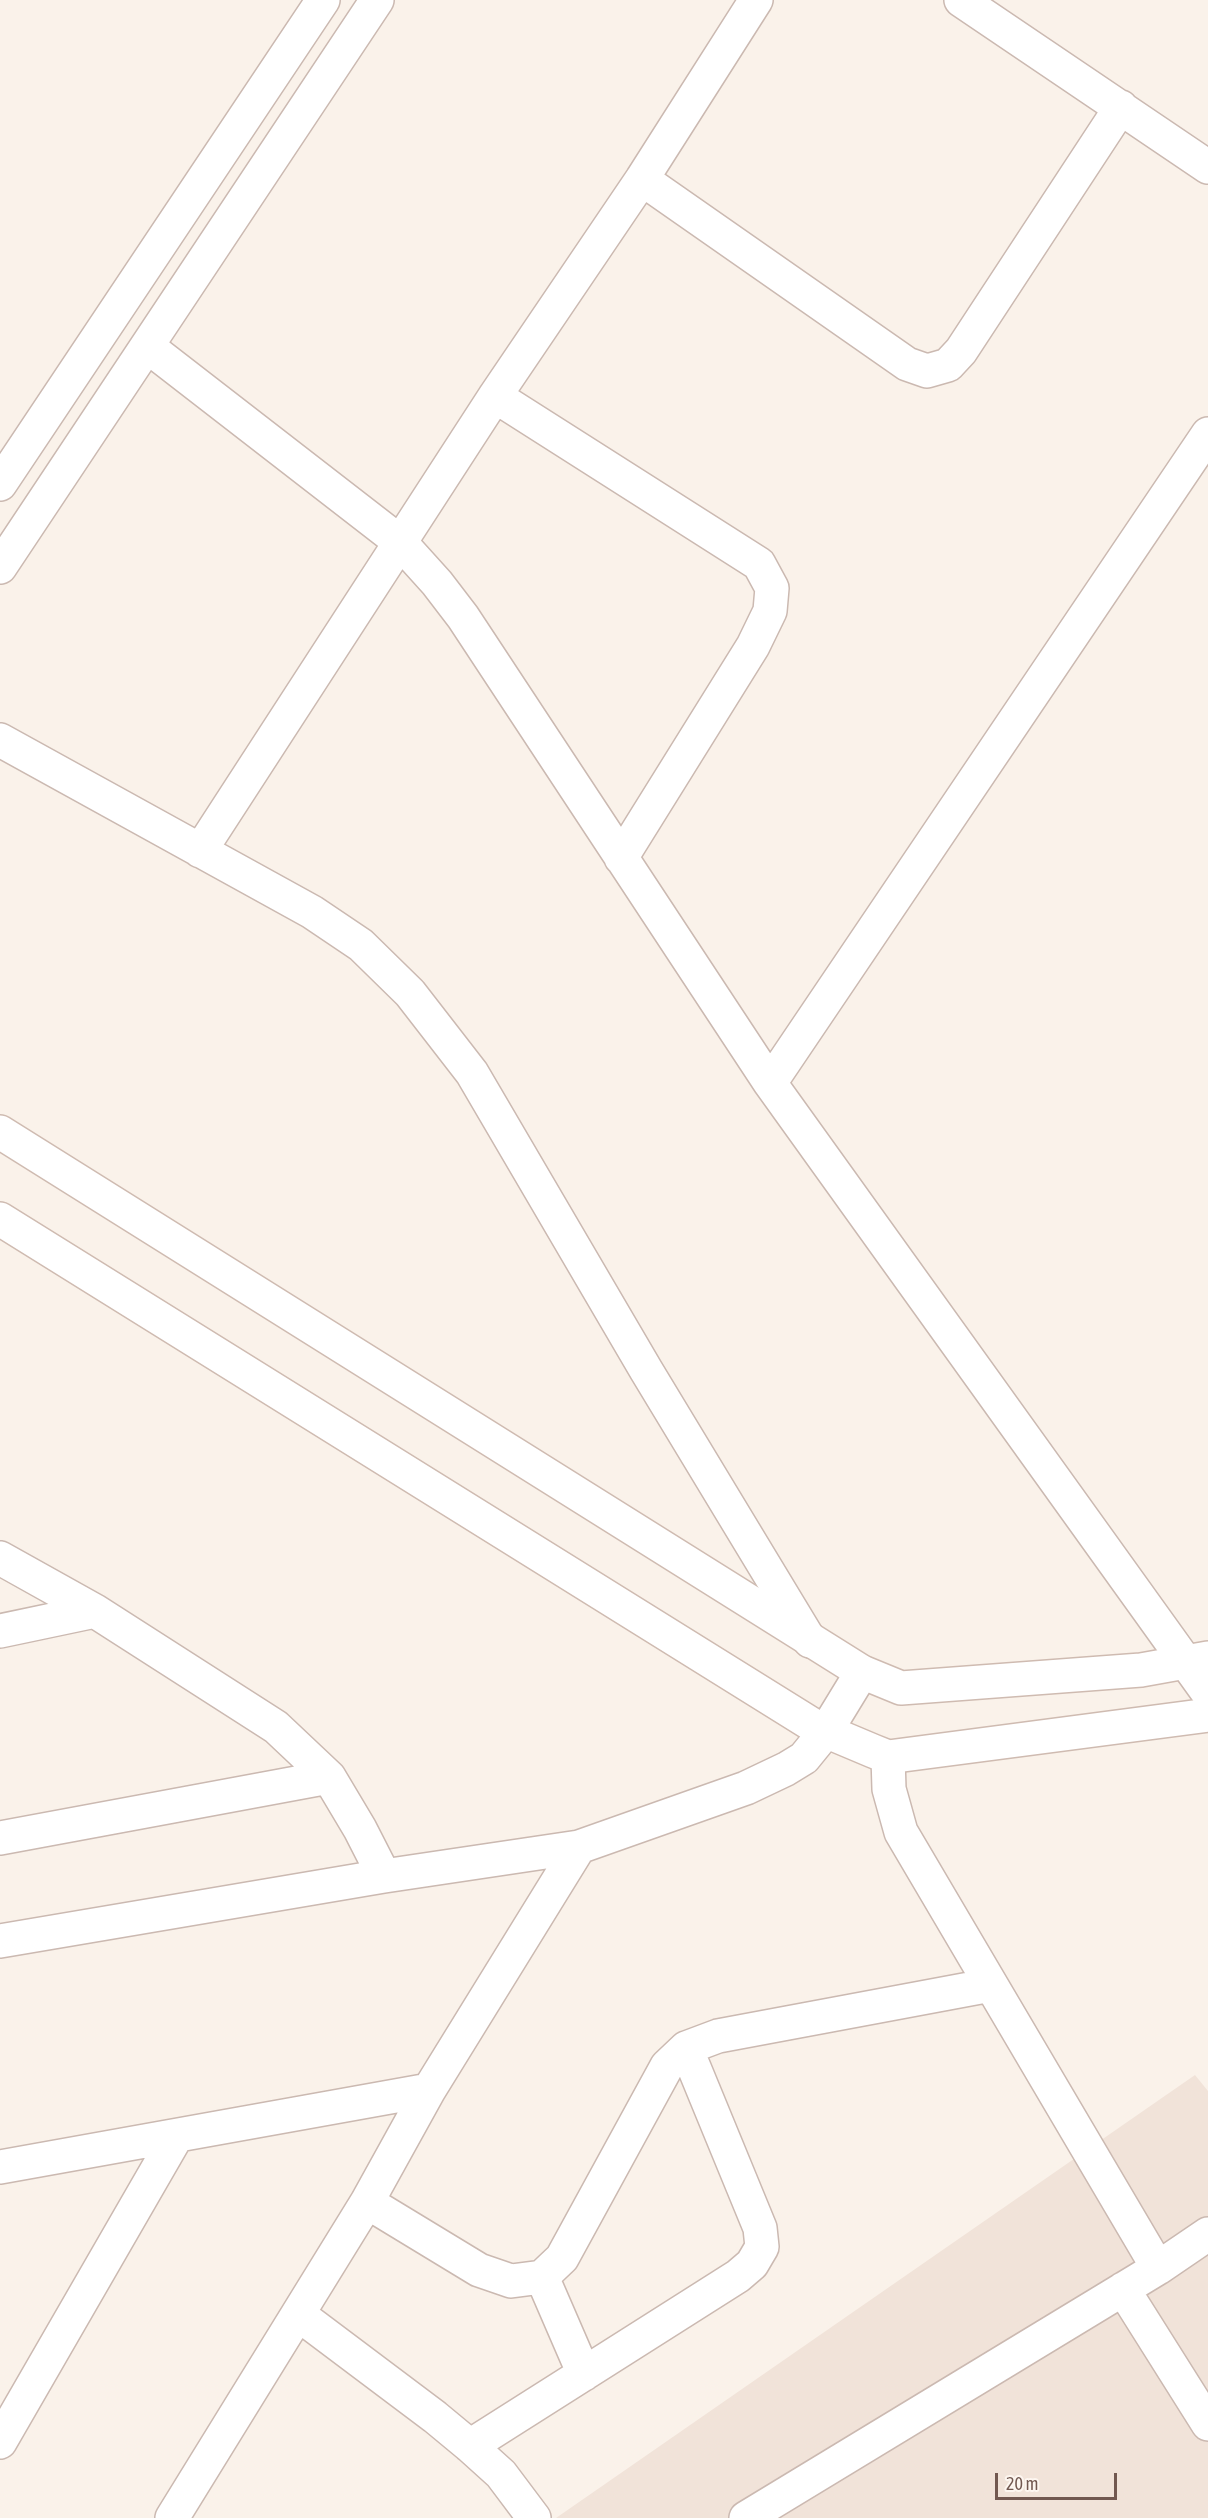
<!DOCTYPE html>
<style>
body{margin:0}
#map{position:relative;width:1208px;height:2518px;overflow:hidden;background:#faf2ea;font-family:"Asap Condensed",sans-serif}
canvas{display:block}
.scale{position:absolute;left:995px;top:2473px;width:122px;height:27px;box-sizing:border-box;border:3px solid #725850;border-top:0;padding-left:8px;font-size:18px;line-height:21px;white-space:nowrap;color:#725850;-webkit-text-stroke:4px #fdf6f0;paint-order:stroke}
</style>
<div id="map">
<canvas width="1208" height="2518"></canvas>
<div class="scale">20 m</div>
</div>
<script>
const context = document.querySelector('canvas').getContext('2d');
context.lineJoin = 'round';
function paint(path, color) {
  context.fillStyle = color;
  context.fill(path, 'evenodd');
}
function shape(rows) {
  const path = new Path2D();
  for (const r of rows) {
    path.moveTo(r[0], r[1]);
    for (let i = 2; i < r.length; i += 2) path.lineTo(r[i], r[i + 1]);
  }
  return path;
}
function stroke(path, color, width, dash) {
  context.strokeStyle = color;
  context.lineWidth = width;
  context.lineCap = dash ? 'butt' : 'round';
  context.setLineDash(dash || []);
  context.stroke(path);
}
const residential = shape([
 [1195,2075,1208,2091,1208,2518,556,2518]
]);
const street = shape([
 [961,0,1208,167],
 [642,179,907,364,927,371,948,365,961,351,1121,107],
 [147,346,400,542,437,583,463,617,770,1083,1208,1693],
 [495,396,759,564,772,588,770,611,753,646,621,858],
 [0,484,323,0],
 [0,567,377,0],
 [0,740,312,912,361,945,410,993,472,1073,646,1370,810,1641],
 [200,851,495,396,642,179,756,0],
 [770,1083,1208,434],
 [0,1558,95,1611,276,1727,329,1777,360,1829,384,1876],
 [0,1631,95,1611],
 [888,1757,889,1789,901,1832,1158,2268],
 [0,1838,329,1777],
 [0,1941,384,1876,579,1847,746,1788,786,1769,804,1758,826,1731,862,1672],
 [0,2167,429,2090],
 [367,2202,479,2270,511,2281,542,2277,562,2258,667,2066,686,2048,718,2036,991,1985],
 [542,2277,584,2374],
 [1123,2289,1208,2424],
 [298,2314,435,2417,470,2446,501,2474,534,2518],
 [0,2442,176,2137],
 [470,2446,738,2276,752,2264,762,2247,760,2228,686,2048],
 [172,2518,367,2202,429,2090,579,1847],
 [746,2518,1158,2268,1208,2234]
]);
const secondary = shape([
 [0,1132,862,1672,901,1688,1141,1670,1208,1658],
 [0,1219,816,1727,873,1751,888,1757,1208,1715]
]);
paint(residential, '#f1e3d9');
stroke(street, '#cbb9b1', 36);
stroke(secondary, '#cfbbb1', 36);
stroke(street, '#fff', 33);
stroke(secondary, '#fff', 33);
</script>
